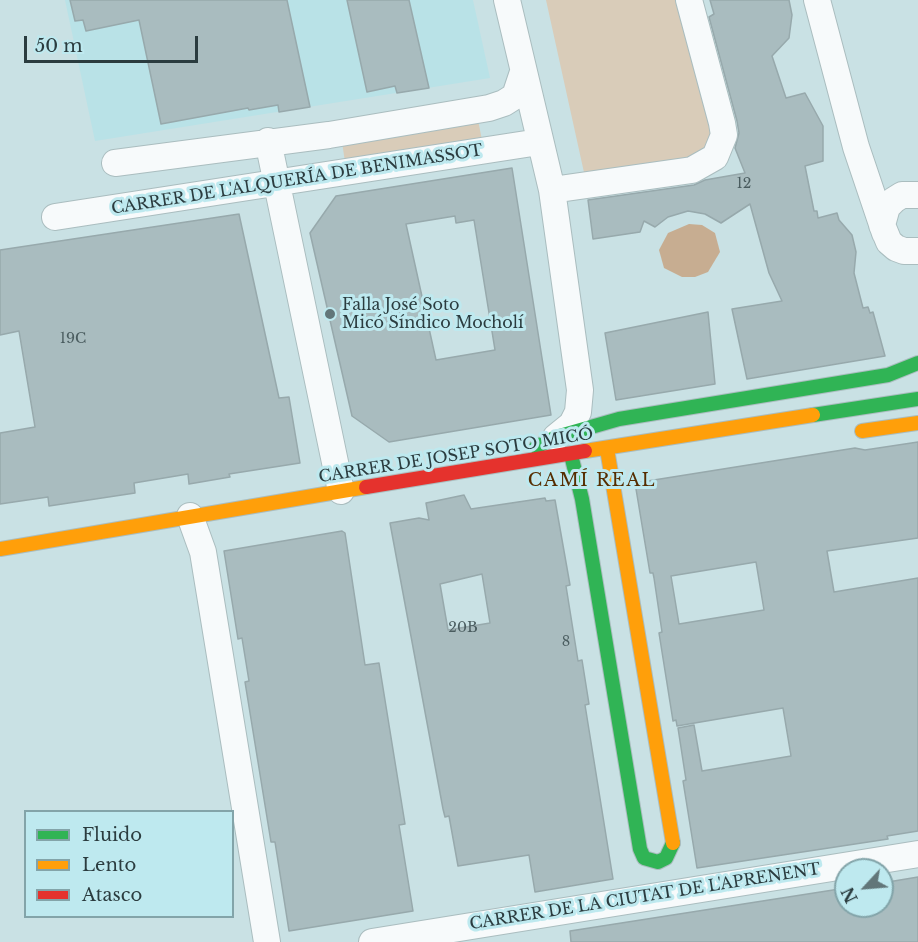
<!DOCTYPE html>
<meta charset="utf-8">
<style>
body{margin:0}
#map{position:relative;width:918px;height:942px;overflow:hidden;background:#c9e1e4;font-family:"Libre Baskerville",serif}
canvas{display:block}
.legend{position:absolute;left:24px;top:810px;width:210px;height:108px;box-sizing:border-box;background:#bee9ef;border:2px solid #83a4a9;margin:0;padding:8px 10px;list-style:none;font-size:18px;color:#2b3c3f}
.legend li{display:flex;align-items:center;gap:12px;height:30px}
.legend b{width:30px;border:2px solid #83a4a9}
.north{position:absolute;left:834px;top:858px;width:60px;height:60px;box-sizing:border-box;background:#bee9ef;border:2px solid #83a4a9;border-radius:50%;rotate:244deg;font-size:16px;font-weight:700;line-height:24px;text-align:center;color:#2b3c3f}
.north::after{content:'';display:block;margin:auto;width:21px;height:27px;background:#627679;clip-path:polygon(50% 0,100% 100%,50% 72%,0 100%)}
.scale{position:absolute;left:24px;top:36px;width:174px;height:27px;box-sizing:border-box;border:3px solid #2b3c3f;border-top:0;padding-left:8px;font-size:18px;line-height:21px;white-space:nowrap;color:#2b3c3f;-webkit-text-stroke:4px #bee9ef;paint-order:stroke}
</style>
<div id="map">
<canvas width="918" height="942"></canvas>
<ul class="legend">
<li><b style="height:8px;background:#30b455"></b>Fluido</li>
<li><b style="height:8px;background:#ff9f0a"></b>Lento</li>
<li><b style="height:8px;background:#e5322d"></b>Atasco</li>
</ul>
<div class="north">N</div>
<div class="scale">50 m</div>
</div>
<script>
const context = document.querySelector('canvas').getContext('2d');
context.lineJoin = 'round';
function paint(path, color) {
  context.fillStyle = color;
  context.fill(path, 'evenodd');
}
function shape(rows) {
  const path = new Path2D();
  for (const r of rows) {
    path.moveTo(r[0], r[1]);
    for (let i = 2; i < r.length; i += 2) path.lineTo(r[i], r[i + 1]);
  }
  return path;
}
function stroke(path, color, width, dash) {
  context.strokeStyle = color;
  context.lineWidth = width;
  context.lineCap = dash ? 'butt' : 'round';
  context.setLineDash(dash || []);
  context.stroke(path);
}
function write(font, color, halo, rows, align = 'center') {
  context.font = font + ' "Libre Baskerville",serif';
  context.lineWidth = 6;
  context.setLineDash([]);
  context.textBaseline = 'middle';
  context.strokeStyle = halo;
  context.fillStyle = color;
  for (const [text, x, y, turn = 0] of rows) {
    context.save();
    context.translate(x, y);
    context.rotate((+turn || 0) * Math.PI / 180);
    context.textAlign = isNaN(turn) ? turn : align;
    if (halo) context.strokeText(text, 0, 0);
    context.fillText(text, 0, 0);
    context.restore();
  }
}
const built = shape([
 [65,0,473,0,490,78,95,141]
]);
const green = shape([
 [546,0,678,0,714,138,701,157,585,177],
 [478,120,482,140,345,162,342,142]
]);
const water = shape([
 [689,224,702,225,715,233,720,252,708,272,695,277,682,277,664,268,659,250,668,233]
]);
const building = shape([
 [70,0,287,0,310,107,279,112,278,105,249,110,248,108,161,124,139,20,86,31,83,20,75,21,70,0],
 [347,0,409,0,429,88,397,93,395,86,367,92,347,0],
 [710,0,789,0,792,15,789,38,772,56,786,98,805,93,823,126,823,161,805,166,814,211,817,211,818,218,837,213,839,220,852,235,856,252,854,273,863,308,868,307,870,313,873,312,885,356,747,379,732,309,782,301,769,273,750,204,721,223,705,214,688,211,668,217,655,227,644,221,640,232,593,239,588,200,694,185,705,180,745,173,735,148,739,133,737,121,709,17,714,14,710,0],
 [512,168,551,415,389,442,352,416,310,233,336,196,512,168],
 [455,216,456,223,474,220,495,350,436,360,406,224,455,216],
 [239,214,279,398,289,397,300,463,229,474,230,477,189,484,188,474,134,483,135,493,49,506,48,497,0,504,0,433,35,427,19,331,0,335,0,250,239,214],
 [708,312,715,384,616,400,605,333,708,312],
 [918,442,918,538,827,551,834,592,918,578,918,831,887,836,888,839,697,868,683,781,686,780,678,728,694,725,702,771,791,756,783,708,677,726,676,720,673,721,659,633,662,632,654,578,653,573,650,573,635,483,855,448,865,450,918,442],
 [756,562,764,610,679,624,671,576,756,562],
 [464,495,471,509,545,498,546,501,555,500,570,585,566,586,578,661,582,660,589,704,585,705,613,879,535,892,529,855,458,866,449,816,445,817,443,809,390,523,419,518,429,520,426,503,464,495],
 [482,574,490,623,448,630,440,584,482,574],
 [342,531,345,533,365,665,379,663,405,824,399,825,413,911,289,931,275,842,271,842,245,682,249,681,242,638,238,639,224,551,342,531],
 [918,877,918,942,571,942,570,931,846,888,846,906,882,906,882,883,918,877]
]);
const street = shape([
 [507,0,552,190,580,390,578,412,572,424,556,437],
 [817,0,856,147,885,233],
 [268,141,341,491],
 [115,163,329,135,489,108,504,103,515,96,523,72],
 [552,190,692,170,715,157,724,135,722,123,689,0],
 [918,195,902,195,894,200,887,207,882,225,889,242,896,248,904,251,918,251],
 [55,217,539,142],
 [190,516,203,552,267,942],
 [372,942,918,854]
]);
const fast = shape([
 [813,415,918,399],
 [536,447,556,437,619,419,888,375,918,363],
 [571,455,582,499,640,849,644,858,658,862,666,858,673,843]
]);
const slow = shape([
 [862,431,918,423],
 [607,449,673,843],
 [585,451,813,415],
 [0,549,366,487]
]);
const jam = shape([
 [366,487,585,451]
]);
const markers = [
 [330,314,6,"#627679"]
];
const numberNames = [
 ["12",744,184],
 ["19C",73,339],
 ["20B",463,628],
 ["8",566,642]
];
const streetNames = [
 ["CARRER DE L'ALQUERÍA DE BENIMASSOT",297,180,-9],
 ["CARRER DE JOSEP SOTO MICÓ",456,456,-9],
 ["CARRER DE LA CIUTAT DE L'APRENENT",645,897,-9]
];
const poiNames = [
 ["Falla José Soto",342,305],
 ["Micó Síndico Mocholí",342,323]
];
const neighbourhoodNames = [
 ["CAMÍ REAL",592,481]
];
paint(built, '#b9e2e7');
paint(green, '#d9ccb9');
paint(water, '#c7ad91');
paint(building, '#a9bcbf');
stroke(building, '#97a9ac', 1.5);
stroke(street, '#aabdbf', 28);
stroke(fast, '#aabdbf', 16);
stroke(slow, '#aabdbf', 16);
stroke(jam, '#aabdbf', 16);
stroke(street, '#f7fafb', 26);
stroke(fast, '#30b455', 14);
stroke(slow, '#ff9f0a', 14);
stroke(jam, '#e5322d', 14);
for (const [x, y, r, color] of markers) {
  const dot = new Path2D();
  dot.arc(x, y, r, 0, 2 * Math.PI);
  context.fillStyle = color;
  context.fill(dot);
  stroke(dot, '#bee9ef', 2);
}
write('14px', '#4a5c5f', null, numberNames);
write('16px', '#2b3c3f', '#bee9ef', streetNames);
write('16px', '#2b3c3f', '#bee9ef', poiNames, 'left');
context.letterSpacing = '1.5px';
write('18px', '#562d00', '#bee9ef', neighbourhoodNames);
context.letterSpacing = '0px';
</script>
